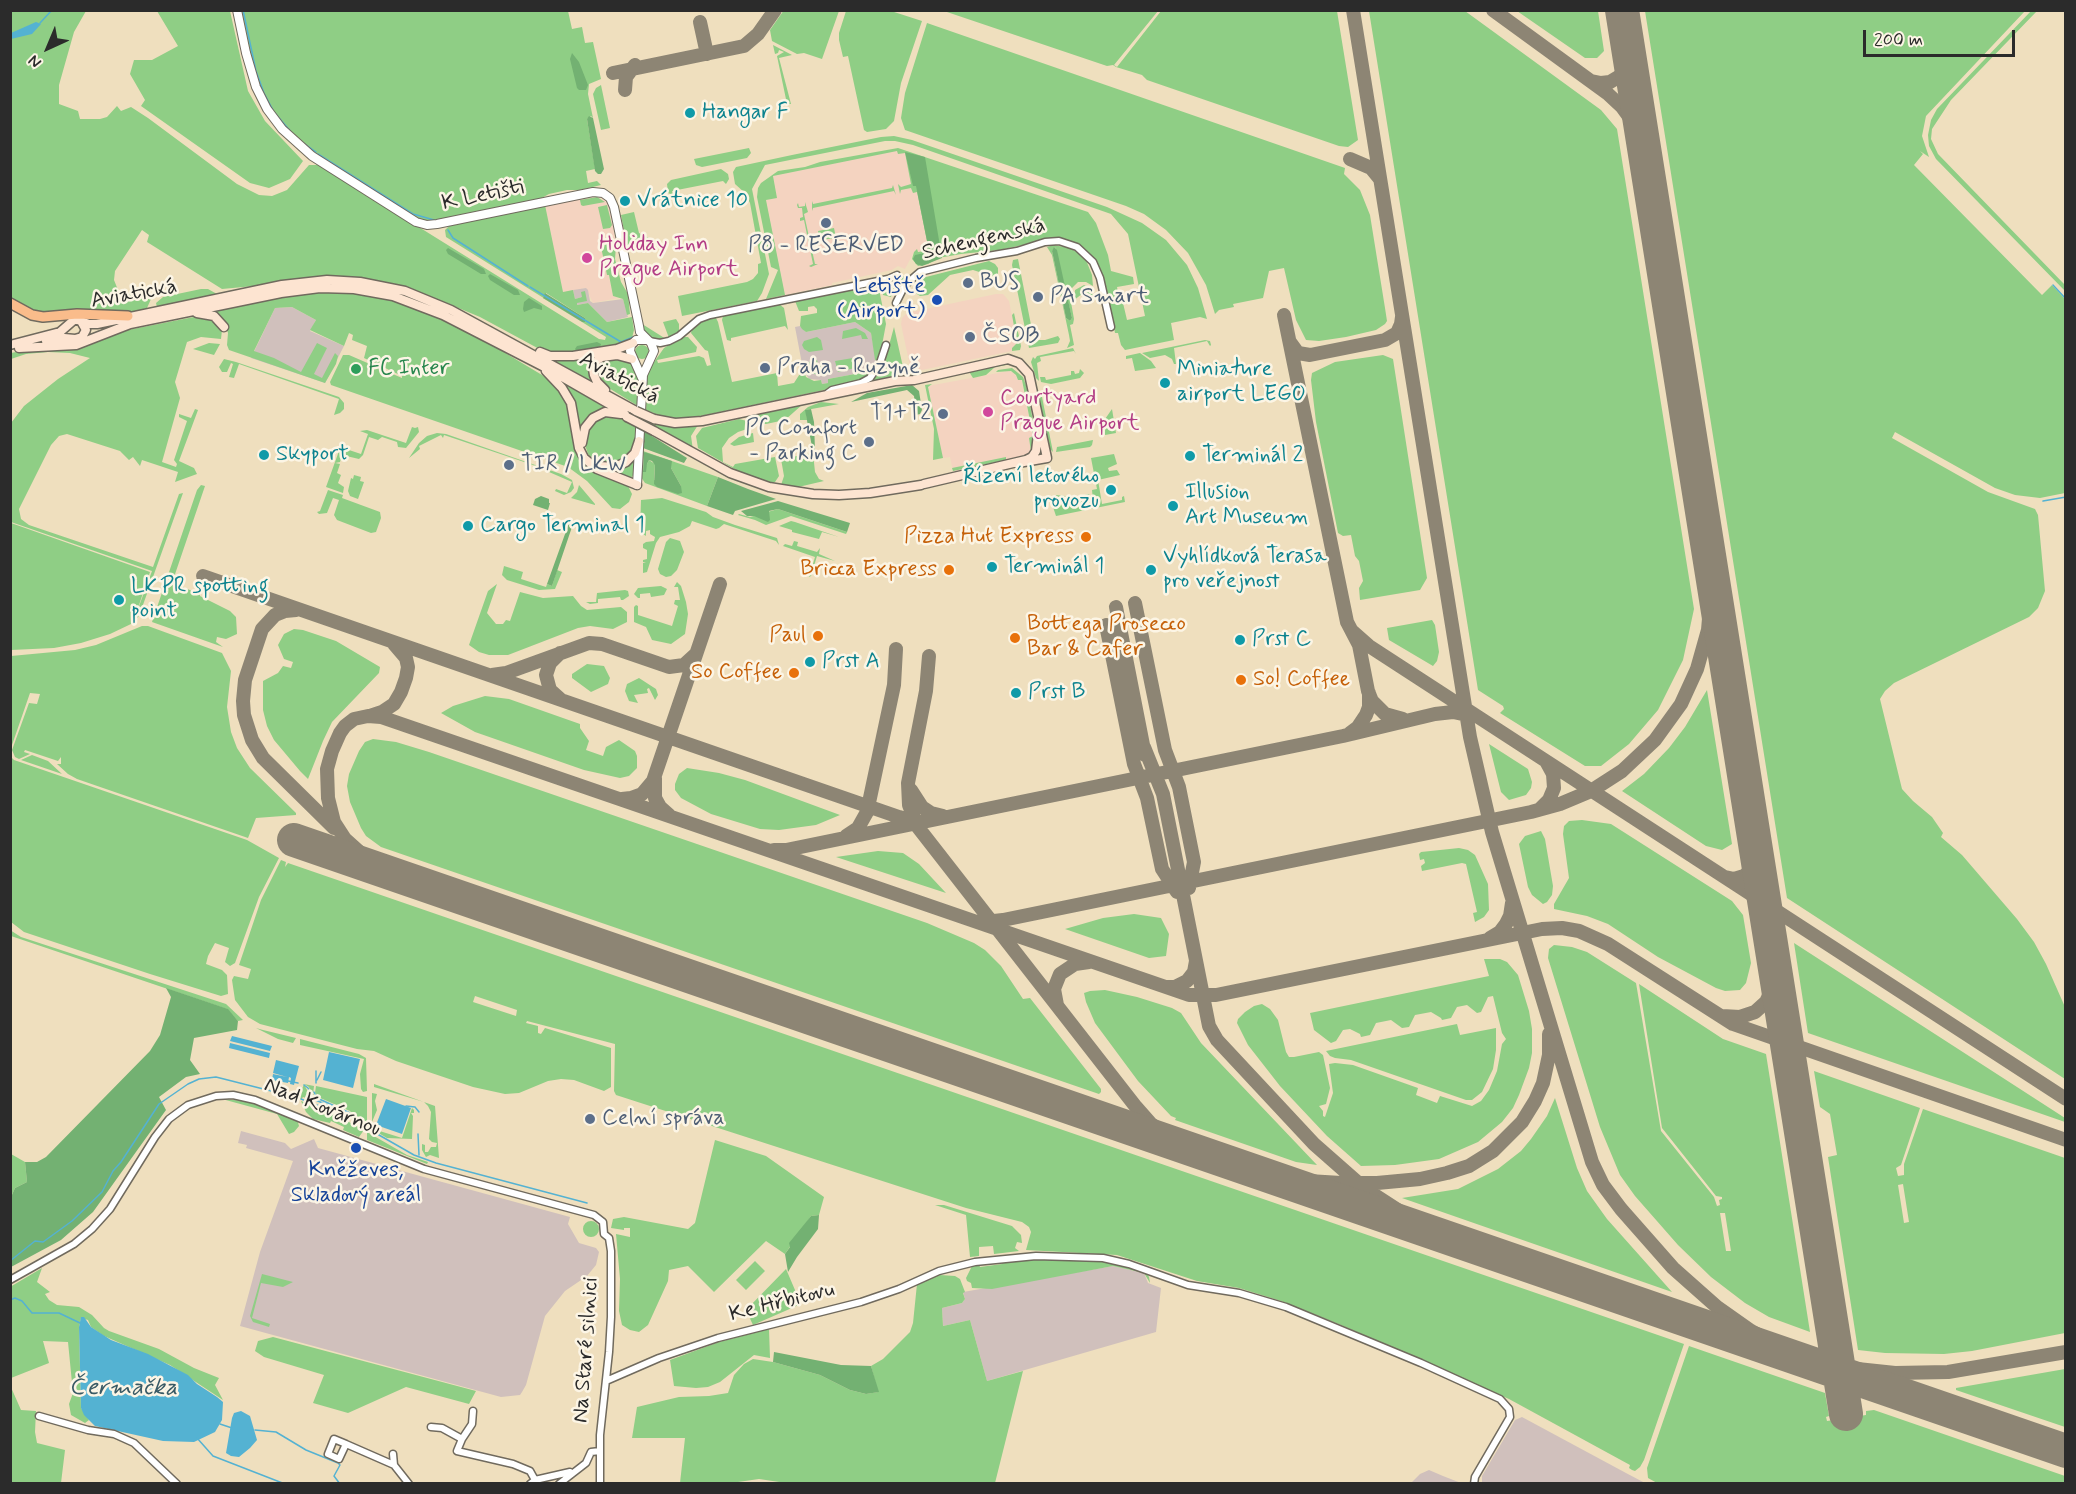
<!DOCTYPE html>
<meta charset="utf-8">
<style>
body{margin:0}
#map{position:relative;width:2076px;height:1494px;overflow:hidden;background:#efdfbe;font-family:Mynerve,sans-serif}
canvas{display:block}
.frame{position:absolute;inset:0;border:12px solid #2b2b2b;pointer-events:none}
.north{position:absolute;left:18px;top:18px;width:60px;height:60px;-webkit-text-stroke:4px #fcf5e5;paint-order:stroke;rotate:224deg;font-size:16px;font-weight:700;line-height:24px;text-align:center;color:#2b2b2b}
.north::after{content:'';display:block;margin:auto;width:21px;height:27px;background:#2b2b2b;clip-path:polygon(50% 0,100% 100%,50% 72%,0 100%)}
.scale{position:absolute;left:1863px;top:30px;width:152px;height:27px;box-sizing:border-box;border:3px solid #2b2b2b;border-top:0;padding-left:8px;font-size:18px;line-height:21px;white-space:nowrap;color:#2b2b2b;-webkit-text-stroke:4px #fcf5e5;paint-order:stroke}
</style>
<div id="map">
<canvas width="2076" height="1494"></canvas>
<div class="frame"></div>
<div class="north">N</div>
<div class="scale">200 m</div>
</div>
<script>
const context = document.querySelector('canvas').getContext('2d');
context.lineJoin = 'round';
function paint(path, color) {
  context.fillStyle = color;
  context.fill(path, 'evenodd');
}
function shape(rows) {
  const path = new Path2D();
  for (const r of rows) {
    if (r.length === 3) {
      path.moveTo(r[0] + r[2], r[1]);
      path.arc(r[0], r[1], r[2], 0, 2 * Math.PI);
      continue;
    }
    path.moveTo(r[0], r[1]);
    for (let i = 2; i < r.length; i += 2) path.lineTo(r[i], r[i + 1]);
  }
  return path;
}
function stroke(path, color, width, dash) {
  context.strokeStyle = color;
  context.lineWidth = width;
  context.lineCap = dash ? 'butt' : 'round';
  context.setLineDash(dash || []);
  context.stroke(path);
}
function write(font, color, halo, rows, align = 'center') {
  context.font = font + ' Mynerve,sans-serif';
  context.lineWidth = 5;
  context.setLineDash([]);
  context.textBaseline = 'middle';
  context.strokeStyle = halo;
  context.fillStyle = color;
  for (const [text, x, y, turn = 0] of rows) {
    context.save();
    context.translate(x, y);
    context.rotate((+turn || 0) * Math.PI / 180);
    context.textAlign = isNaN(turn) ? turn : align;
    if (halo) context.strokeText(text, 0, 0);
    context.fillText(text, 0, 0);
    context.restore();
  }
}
const built = shape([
 [897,150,905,153,911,180,917,192,928,247,925,251,914,252,905,269,898,266,892,270,832,283,832,285,785,295,766,200,777,197,773,176],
 [593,195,606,201,611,209,616,247,612,242,602,245,613,296,618,298,593,303,586,288,563,292,545,205],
 [996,294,1003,294,1009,301,1017,342,1016,346,1012,348,1012,351,922,370,910,366,901,324,902,318,907,313],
 [1009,371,1014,373,1018,380,1021,379,1033,437,1029,438,1031,452,1027,458,957,473,953,471,950,457,943,458,942,456,928,386]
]);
const industrial = shape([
 [586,288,588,290,590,301,593,303,623,299,628,317,607,322,588,303,577,305,576,303,582,297,575,299,573,290],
 [292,307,316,320,310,331,344,346,325,383,251,358,275,308],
 [855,322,871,333,876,361,871,371,828,379,829,383,822,384,821,380,809,379,803,369,795,327,800,326,806,332],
 [241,1131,285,1143,291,1149,314,1139,318,1148,570,1217,568,1224,579,1243,596,1248,599,1252,596,1265,587,1276,565,1291,545,1316,526,1385,522,1392,520,1395,501,1397,240,1326,260,1252,293,1161,246,1148,247,1145,238,1143],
 [1113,1266,1144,1273,1148,1283,1161,1288,1156,1332,987,1381,970,1320,943,1326,942,1308,962,1303,965,1299,963,1292],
 [1522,1417,1626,1473,1645,1483,1482,1483,1482,1476,1515,1420],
 [1429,1470,1443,1476,1461,1483,1411,1483,1420,1474]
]);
const green = shape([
 [784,10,839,11,822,59,804,53,797,54,772,41,770,30],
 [10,11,86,11,74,32,59,85,59,104,78,111,80,119,100,119,107,117,117,106,121,111,131,107,148,118,237,184,259,195,272,196,287,190,309,165,319,165,599,339,605,340,606,337,446,237,445,230,450,225,545,205,563,292,573,290,575,299,582,297,581,292,585,291,587,301,577,303,577,305,588,303,607,322,632,317,634,330,632,338,628,343,563,354,543,351,480,317,432,297,396,284,367,279,351,277,222,289,147,242,149,235,142,230,115,271,114,280,118,290,125,294,133,295,144,292,148,294,151,299,147,308,130,313,53,315,33,313,11,301],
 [546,293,585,318,585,322,582,322,543,298],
 [157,11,230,11,248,91,265,121,303,161,290,179,269,188,250,183,141,106,145,100,130,74,134,60,152,60,178,46],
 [240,11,568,11,572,29,582,27,585,43,593,42,601,79,589,84,588,94,593,118,591,116,587,119,595,169,586,171,588,183,597,181,601,185,580,190,567,190,549,194,536,201,437,222,417,219,315,154,290,135,269,107,255,75],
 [846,11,891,11,922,21,901,83,894,121,886,129,867,132,864,130,848,56,843,57,839,40,839,33],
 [944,11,1158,11,1114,65,1117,67,1161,11,1337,11,1358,140,1348,147,1339,146,1147,80,1142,75,1116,67,1113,65,1107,66],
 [1369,11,1465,11,1601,110,1617,129,1694,609,1683,660,1658,710,1629,744,1601,766,1585,766,1500,713,1504,709,1503,706,1478,690],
 [1517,11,1598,11,1604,51,1597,58,1585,58],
 [1645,11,2025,11,1926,116,1922,136,1929,157,1920,151,1923,154,1914,165,2042,295,2052,285,2065,299,2065,493,2040,498,2015,495,1995,488,1895,432,1892,438,1988,492,2035,509,2038,515,2045,591,2038,608,2029,617,1894,683,1885,691,1880,699,1902,789,1913,801,1932,817,1943,833,1941,837,1962,855,2017,919,2034,942,2046,964,2065,1007,2065,1079,1787,898],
 [2031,11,2037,11,1951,100,1932,129,1931,139,1938,154,2065,285,2065,291,1936,159,1929,146,1928,135,1931,120,1937,109],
 [927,23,1345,168,1344,174,1360,190,1370,215,1385,308,1387,321,1385,324,1376,330,1346,337,1319,341,1306,340,1296,320,1284,268,1269,271,1263,298,1233,304,1234,307,1219,310,1215,314,1206,285,1188,253,1166,230,1144,214,1126,206,905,130,901,118,905,93],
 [773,45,792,55,779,58,791,104,787,104,777,56,784,52,779,50,778,53,775,54],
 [601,85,610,128,601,130,593,94,596,88],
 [894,136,912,140,1107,207,1142,223,1166,240,1187,265,1198,288,1207,319,1200,317,1171,323,1174,340,1125,350,1121,345,1118,333,1115,333,1107,291,1094,260,1078,245,1051,239,999,250,961,254,938,258,928,264,918,266,912,259,914,252,917,249,918,252,925,251,924,247,928,246,917,192,913,193,911,188,901,190,900,194,898,184,901,187,911,184,905,153,898,154,897,151,773,176,777,198,766,200,785,295,766,299,778,270,771,267,757,197,758,188,761,183,778,171,805,167,820,162,898,148,1088,212,1096,223,1108,255,1111,271,1133,277,1134,284,1117,287,1120,303,1123,303,1127,320,1145,316,1128,234,1111,214,913,145,895,141,885,141,765,165,752,189,769,274,762,293,757,301,682,316,678,296,747,282,753,279,758,273,758,264,761,263,750,203,745,193,735,184,733,172,736,167,792,155,881,137],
 [749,148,751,153,747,158,702,167,696,165,694,159],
 [721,169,728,174,729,179,726,184,723,181,672,191,673,195,668,193,667,184,671,180],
 [893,185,896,195,894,191,813,208,812,211,812,201,813,204,892,188],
 [597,197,605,202,583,206,581,205,580,200],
 [805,202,808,212,804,214,815,264,818,264,811,267,809,266,813,264,804,220,800,221,800,218,803,217,802,208,798,208,797,205,798,203,799,207,805,206],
 [607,205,612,225,610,228,603,229,598,207],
 [634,212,639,233,657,242,627,247,621,215],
 [834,228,836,238,820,240,818,231],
 [610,242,614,243,616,246,615,259,621,282,628,294,630,314,627,315,623,299,613,296,609,275,607,275,601,247],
 [1054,245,1069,248,1079,253,1086,260,1092,275,1093,286,1086,282,1078,282,1069,291,1074,319,1073,324,1070,325,1074,345,1067,348,1070,341,1069,335,1052,255,1047,247],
 [1055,247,1072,318,1070,321,1066,318,1052,251],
 [1018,259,1034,340,1045,340,1058,336,1060,339,1058,343,1029,348,1012,265,1013,260],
 [989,261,995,264,998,268,998,274,995,277,973,270,950,275,928,295,920,296,914,292,915,283,922,278],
 [910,274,893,289,891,297,883,295,881,283],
 [878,284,886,324,879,361,875,360,871,333,855,322,806,332,802,329,800,326,801,316,817,313,817,309,814,306,808,307,808,311,799,311,795,301],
 [1084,285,1091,289,1094,300,1092,301,1088,296,1082,294,1074,300,1075,290],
 [201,289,208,289,217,294,157,307,156,303,163,297],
 [323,292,353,293,395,300,436,315,472,333,542,375,551,381,566,399,579,452,628,486,632,494,629,502,620,509,612,508,587,481,568,467,331,385,330,382,343,355,349,355,402,378,402,376,364,358,367,346,352,340,353,335,349,333,344,346,310,330,316,320,292,307,275,308,254,351,274,358,301,372,317,343,327,348,314,374,322,378,335,353,338,356,336,364,325,383,229,350,227,345,228,333,225,324,209,311,302,293],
 [779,304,784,308,788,330,785,326,731,338,731,341,727,340,722,320,723,316],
 [1014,313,1021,346,1020,350,1012,351,1012,348,1017,343,1012,315],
 [204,315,211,317,222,330,221,339,201,337,187,342,175,382,180,398,162,462,176,467,177,464,174,460,187,421,179,417,179,414,191,418,195,409,198,410,179,461,194,468,197,474,175,482,178,472,142,460,140,466,133,457,129,460,120,451,67,434,59,436,51,445,19,509,21,519,29,525,153,567,179,494,183,493,139,616,131,624,110,634,81,643,54,648,11,650,11,523,150,572,135,617,152,571,11,522,11,423,24,406,58,379,90,358,70,353,48,352,26,354,11,359,11,353],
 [712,317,716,318,718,322,732,382,777,373,778,386,794,383,803,369,806,377,814,381,821,380,822,384,828,383,828,379,871,371,862,380,853,384,686,419,667,418,646,410,647,372,664,348,682,337,688,337,697,347,696,352,657,360,658,363,699,356,704,358,707,366,711,365,708,351,705,350,691,333,692,329,699,323],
 [676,319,679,324,679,331,669,338,663,322],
 [639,322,666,339,657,341,646,336],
 [894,327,903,367,914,371,880,379,917,374,869,383,879,374,884,364],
 [856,328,865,333,868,339,862,339,861,335,842,339,843,331],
 [817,337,821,340,823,350,809,352,804,349,802,345,804,341],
 [1205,340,1210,341,1211,345,1210,346,1207,341,1174,348,1176,364,1174,364,1172,359,1165,355,1150,358,1142,353],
 [209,343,220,344,214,355,193,349],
 [642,352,7],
 [1073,348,1076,354,1074,351,1040,357,1041,361,1037,363,1039,381,1036,378,1031,362,1033,357,1035,359,1037,356],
 [1140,353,1151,361,1156,368,1135,371,1132,358,1126,359,1126,356],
 [597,355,593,384,550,359],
 [1383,355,1393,359,1427,578,1420,590,1360,600,1359,588,1363,581,1359,561,1355,556,1351,535,1343,536,1338,533,1316,422,1311,380,1312,373,1335,362],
 [616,357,631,363,634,366,638,380,638,406,599,382,596,367,602,359],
 [853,358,855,368,838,372,835,361],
 [224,359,236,362,339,397,344,403,344,409,340,413,334,415,339,399,239,364,234,378,229,377,233,364,231,363,227,372,222,372,219,367],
 [811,360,817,360,818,365,827,363,829,373,818,375,811,373,807,365],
 [1006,363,1012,364,995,367,986,375,973,378,968,370],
 [1012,368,1023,377,1026,385,1037,441,1037,446,1031,452,1029,438,1033,436,1022,380,1018,380,1016,375,1011,371,996,372,998,370],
 [1080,369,1084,373,1080,378,1051,384,1041,382,1040,377,1045,377,1046,380,1071,375,1071,371,1074,371,1075,374,1079,373],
 [561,382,608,409,580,433],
 [932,384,928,387,943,458,933,460,934,429,925,385],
 [1040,396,1042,397,1053,452,1049,448,1038,399],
 [821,402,839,404,806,410,807,420,800,420,800,414,808,407],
 [803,404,785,420,766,424,761,424,748,415],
 [1112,409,1116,433,1105,435,1103,422],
 [605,415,617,416,636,426,635,441,630,455,614,464,601,463,593,459,588,454,585,445,590,424],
 [640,417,666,426,698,425,691,436,693,450],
 [739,419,747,421,756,426,738,432,729,438,722,448,723,462,733,467,735,464,775,457,779,476,775,482,770,483,738,471,698,448,696,436,702,428],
 [412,427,415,428,418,427,419,432,406,448,398,447,397,442,382,437,378,440,369,437,363,455,359,459,342,455,340,462,335,463,340,464,337,473,341,475,338,483,344,487,343,493,326,487,339,451,346,449,361,454,368,434,360,431,367,430,406,443],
 [437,433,446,434,561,474,572,480,574,488,571,492,564,495,555,491,556,489,567,493,572,482,533,465,444,435,443,438,441,435,419,446,420,449,409,458,419,443,427,436],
 [753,433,754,442,734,446,730,444,739,437],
 [1093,440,1092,445,1090,447,1056,452,1057,447],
 [643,451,718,477,707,506,645,483,641,477],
 [644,452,671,468,681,486,654,480,655,464,649,460,643,472],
 [813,453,815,472,819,479,824,481,794,488,781,485,784,476,781,459],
 [1114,454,1117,464,1108,468,1109,471,1117,470,1120,475,1098,480,1102,504,1122,500,1122,497,1124,496,1125,502,1056,516,1053,507,1056,495,1065,496,1067,499,1089,494,1090,496,1084,497,1085,502,1093,500,1092,490,1097,489,1091,458],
 [1006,457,1006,460,953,471,952,468],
 [635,459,634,474,631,478,611,470],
 [354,475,361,477,360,481,364,482,358,499,350,496,348,491,351,478,353,479],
 [201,485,205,486,172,583,200,594,200,596,230,611,236,617,237,634,226,639,217,637,216,642,223,647,152,622,197,490],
 [579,485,595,504,595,505,571,498,577,492],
 [328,490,343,495,342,498,380,512,381,518,376,532,371,533,337,520,334,515,339,500,333,498,327,513,319,514,317,512,320,511],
 [662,498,706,512,713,517,735,525,777,538,779,545,776,541,724,524,719,528,716,529,692,521,690,526,679,532,660,537,656,543,647,572,643,573,643,563,646,562,643,562,643,560,647,559,647,550,643,548,643,544,646,542,654,541,655,537,650,534,650,530,646,531,646,536,640,532,641,500],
 [778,509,847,532,846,534,791,516,766,525,755,520,738,515,739,514,750,517],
 [791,521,795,522,839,537,822,532,819,539,792,532,792,530,779,526],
 [670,538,680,541,684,552,677,570,671,576,666,577,660,574,658,569,666,542],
 [794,541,798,542,797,546,817,552,820,548,819,554,835,561,817,556,811,576,809,577,815,557,783,546,785,544,792,546],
 [504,566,523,572,521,579,546,587,547,584,552,586,557,570,562,572,555,589,539,590,507,580,502,575],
 [677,582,681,586,686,602,688,614,685,634,671,644,652,640,646,627,634,622,634,607,636,605,638,606,638,615,672,626,678,606,674,604,675,600,680,600,678,587,674,587],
 [497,584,487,613,496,624,503,624,506,620,510,621,520,592,543,598,573,596,581,606,587,610,621,607,627,612,627,622,613,629,590,626,578,628,508,655,489,655,479,652,469,645,488,591],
 [661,586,667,589,664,595,651,597,650,593,640,594,640,598,638,598,634,594,638,588],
 [625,590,628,591,629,596,623,600,621,600,620,597,598,599,598,603,590,604,586,602,596,602,597,593],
 [1432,620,1435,625,1439,652,1437,661,1433,666,1389,640,1387,628],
 [142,626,148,626,222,653,231,671,227,707,231,732,237,748,250,768,296,813,296,815,256,818,248,838,77,779,68,774,57,764,61,764,61,757,58,761,25,750,24,752,30,754,19,759,15,757,12,750,29,703,37,704,40,694,30,693,12,745,11,745,11,656,75,650,96,645],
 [294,629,303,630,336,641,380,667,379,673,332,722,323,741,308,779,300,771,274,740,267,726,263,710,263,681,278,673,283,666,291,668,293,662,284,659,278,645,284,634],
 [587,664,604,666,610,678,608,684,591,692,572,678,572,674],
 [639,678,656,689,658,695,655,700,649,688,647,689,648,693,634,695,638,703,629,701,625,691,627,684],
 [1707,690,1732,844,1722,850,1706,846,1622,791,1644,774,1669,748,1685,727],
 [485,696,509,699,580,724,580,728,589,741,586,750,603,756,606,747,619,740,635,751,637,756,637,768,629,776,620,778,584,770,475,732,441,713,453,706],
 [373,739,396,742,429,752,927,923,974,943,985,950,1001,966,1023,999,1030,998,1101,1089,1101,1092,1099,1094,381,847,366,836,361,828,350,802,347,786,349,774,359,751,365,742],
 [1489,744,1528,769,1532,782,1531,788,1526,795,1509,800,1501,792],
 [32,755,48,761,62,774,21,760],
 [10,756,14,760,247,840,279,858,259,897,235,963,230,966,225,962,229,948,215,943,208,956,206,964,222,970,227,975,228,994,221,996,150,974,24,932,11,922],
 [687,768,719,773,745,780,840,815,816,825,779,830,760,829,711,814,681,798,675,790,675,784,679,774],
 [1582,820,1611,824,1732,901,1743,915,1751,963,1746,983,1740,990,1725,991,1716,988,1658,957,1608,924,1587,916,1554,909,1554,904,1569,878,1563,834,1564,826,1569,821],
 [1541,831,1545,839,1553,886,1552,895,1547,902,1543,904,1532,895,1528,887,1519,844,1525,836],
 [1459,848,1468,850,1475,855,1488,884,1489,910,1484,917,1475,922,1473,913,1477,912,1466,864,1462,863,1422,871,1421,866,1425,863,1424,859,1420,860,1419,854,1421,852],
 [878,851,903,853,919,864,946,893,836,857],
 [281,860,286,862,285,867,288,863,1684,1344,1644,1460,1640,1467,1635,1471,1632,1470,1629,1468,1630,1465,1509,1399,1341,1325,1281,1301,1239,1288,1197,1281,1117,1255,1026,1250,1031,1232,1029,1227,1022,1222,966,1208,616,1095,614,1091,615,1044,527,1021,526,1023,538,1026,538,1033,541,1034,545,1028,611,1048,611,1087,604,1091,574,1080,561,1079,548,1081,519,1093,505,1094,473,1087,396,1061,374,1051,357,1049,260,1024,248,1017,235,1000,232,980,234,976,248,979,251,969,239,965,261,900],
 [475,996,517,1010,516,1016,473,1002],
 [1134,914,1161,918,1169,934,1166,956,1149,958,1065,929,1103,918],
 [10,930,21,937,226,1004,243,1020,238,1021,227,1009,11,936],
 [1794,943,2065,1118,2065,1122,1808,1033],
 [1554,945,1572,947,1587,952,1636,983,1661,1131,1714,1197,1717,1206,1720,1205,1719,1200,1722,1199,1722,1197,1716,1196,1662,1128,1639,984,1723,1039,1766,1054,1810,1332,1769,1317,1745,1303,1711,1277,1678,1245,1635,1196,1620,1175,1600,1127,1548,958,1549,949],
 [1720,1213,1725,1213,1731,1251,1726,1251],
 [1484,959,1500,959,1507,962,1518,975,1529,1011,1532,1029,1532,1053,1529,1068,1519,1095,1513,1108,1502,1122,1478,1142,1439,1159,1395,1165,1361,1166,1327,1136,1280,1086,1248,1045,1237,1023,1238,1019,1245,1012,1254,1006,1262,1004,1270,1009,1278,1020,1286,1052,1289,1057,1294,1057,1319,1052,1323,1055,1330,1088,1326,1104,1319,1106,1323,1111,1323,1116,1325,1117,1333,1093,1329,1064,1335,1063,1353,1065,1418,1088,1416,1095,1437,1103,1440,1096,1472,1106,1481,1101,1489,1090,1497,1071,1502,1044,1506,1039,1502,1033,1493,996,1488,997,1481,1012,1477,1013,1467,1005,1457,1007,1451,1018,1442,1020,1441,1018,1431,1012,1415,1015,1409,1027,1402,1028,1391,1020,1376,1023,1370,1035,1361,1037,1360,1034,1350,1029,1343,1030,1336,1041,1331,1043,1314,1030,1310,1013,1489,976],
 [1105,990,1137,997,1172,1008,1181,1013,1201,1043,1317,1165,1296,1162,1175,1120,1176,1118,1171,1116,1138,1081,1095,1023,1086,1002,1084,993,1090,991],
 [1457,1024,1460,1035,1496,1028,1496,1050,1493,1069,1482,1092,1472,1100,1466,1100,1351,1060,1335,1058,1330,1056,1326,1051],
 [256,1028,263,1030,296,1038,293,1043,278,1039],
 [300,1039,359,1054,366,1058,367,1091,363,1092,361,1089,360,1074,364,1059,300,1045],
 [1814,1071,1920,1108,1901,1165,1896,1168,1898,1176,1904,1175,1904,1164,1923,1109,2065,1158,2065,1333,1972,1351,1944,1354,1885,1353,1858,1350,1828,1157,1837,1155,1830,1114,1820,1107],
 [1903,1184,1909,1222,1904,1223,1898,1185],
 [304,1084,311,1098,315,1101,303,1097,301,1100,300,1095,304,1084,314,1086,313,1094,318,1100,312,1097,309,1087],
 [374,1084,435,1106,439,1158,430,1155,426,1157,422,1150,422,1144,425,1145,425,1152,428,1152,431,1147,436,1147,437,1143,432,1142,429,1139,431,1112,428,1106,424,1102,374,1087],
 [316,1086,367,1097,367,1125,358,1120,350,1111,318,1097,315,1093],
 [372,1093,377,1094,375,1101,377,1110,372,1122],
 [1555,1098,1577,1168,1587,1191,1607,1219,1672,1292,1402,1198,1458,1189,1498,1169,1521,1151,1531,1139,1547,1116],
 [222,1099,246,1101,265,1106,297,1119,299,1126,294,1132,289,1134,277,1114],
 [301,1101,332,1113,364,1130,359,1137,343,1130,344,1127,331,1121,330,1123,313,1119,306,1112],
 [412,1108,414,1110,414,1113,411,1113,413,1116,412,1139,387,1138,370,1128,402,1138],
 [367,1132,407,1155,428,1162,427,1164,367,1140],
 [715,1140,766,1156,824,1197,819,1215,811,1216,785,1254,766,1241,714,1292,688,1266,669,1270,668,1281,648,1325,639,1332,630,1330,622,1325,619,1311,620,1279,616,1234,630,1237,630,1228,624,1228,624,1230,611,1228,613,1219,624,1217,688,1229,695,1223],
 [11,1154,25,1162,27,1182,15,1188,11,1197],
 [935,1205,944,1205,1012,1226,1021,1235,1022,1243,1017,1242,1015,1248,1019,1251,994,1254,993,1246,979,1247,979,1256,970,1257,966,1215],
 [591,1229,8],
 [1053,1258,1097,1260,1124,1264,1146,1272,1149,1277,1150,1283,1144,1273,1113,1266,992,1289,972,1288,971,1283,967,1281,966,1278,972,1266,979,1264,980,1267,1002,1264,1001,1261],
 [755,1261,765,1271,746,1290,736,1280],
 [42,1268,37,1282,50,1292,45,1294,49,1300,57,1305,79,1307,92,1315,104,1328,109,1331,159,1349,194,1368,219,1378,215,1385,223,1400,170,1365,104,1336,91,1327,88,1320,81,1318,79,1327,81,1408,89,1420,85,1423,71,1415,69,1404,73,1393,68,1342,43,1341,49,1363,11,1378,10,1287],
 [786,1269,801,1304,753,1325,746,1310],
 [262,1274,293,1282,283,1287,261,1283,252,1318,270,1324,269,1327,253,1322,250,1316],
 [940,1275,955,1276,960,1279,965,1292,963,1293,965,1299,962,1303,942,1308,943,1326,970,1320,987,1381,1023,1371,995,1483,793,1484,759,1479,731,1483,680,1483,685,1438,632,1438,637,1407,679,1397,709,1396,728,1393,734,1375,744,1364,753,1359,773,1362,820,1375,850,1390,866,1394,878,1392,871,1366,883,1359,910,1332,913,1323,917,1284],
 [769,1329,770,1358,754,1355,720,1382,708,1387,696,1388,674,1386,670,1360,719,1342],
 [273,1337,476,1391,469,1404,406,1387,348,1413,313,1403,324,1375,264,1357,255,1351,258,1341],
 [1689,1346,1825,1393,1829,1416,1826,1417,1827,1421,1866,1415,1866,1411,1874,1410,2065,1476,2065,1483,1657,1483,1648,1478,1647,1468],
 [2065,1369,2065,1427,1956,1390,1956,1388],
 [10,1385,21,1410,36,1411,35,1432,37,1443,65,1450,61,1483,11,1483]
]);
const forest = shape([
 [572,53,579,62,588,85,586,90,579,90,577,88,570,59],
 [589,116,593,118,604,169,601,174,598,174,595,171,587,119],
 [905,152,925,157,942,258,922,266,916,264,913,259,915,255,925,253,928,246,916,186,913,186],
 [1054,247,1057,250,1072,318,1070,321,1066,318,1052,251],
 [448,248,484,269,486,274,481,274,448,254,446,250],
 [490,274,518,290,520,295,514,295,490,280,488,276],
 [545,293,585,318,585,322,582,322,543,298],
 [529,298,542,306,542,310,534,308,524,312,523,309,524,302],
 [597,342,601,344,600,348,577,352,575,349,577,346],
 [912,385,919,391,922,410,920,414,916,415,914,396,907,390,851,402,867,393],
 [811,409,814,422,815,451,813,452,805,410],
 [644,431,687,458,684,463,643,448],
 [644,452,672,461,671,468,681,486,682,493,678,494,657,487,654,484,655,465,652,461,649,460,647,464,646,472,643,472],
 [718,477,748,489,776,499,735,511,733,515,707,506],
 [541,496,549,499,549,503,550,503,548,510,533,505,535,499],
 [778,501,850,523,847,532,778,509,769,511,770,520,768,522,754,516,747,516,741,511],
 [569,523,573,524,552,586,547,584],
 [166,988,228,1009,238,1021,237,1030,194,1038,190,1060,200,1074,186,1077,159,1097,166,1110,93,1212,61,1240,11,1267,11,1197,15,1188,27,1182,25,1162,37,1162,46,1157,150,1051,160,1035,171,997],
 [819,1215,818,1229,797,1257,788,1272,785,1254,790,1247,789,1243,811,1216],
 [774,1352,841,1365,871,1366,879,1392,866,1394,850,1390,820,1375,773,1362]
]);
const water = shape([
 [36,22,41,24,32,34,11,39,11,33],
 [232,1036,272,1046,270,1051,230,1041],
 [230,1043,270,1053,269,1058,229,1048],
 [329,1052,360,1059,353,1088,323,1080],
 [276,1060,299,1066,294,1085,290,1084,291,1078,289,1077,288,1083,272,1080,273,1074,287,1077,273,1073],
 [386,1099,411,1108,402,1134,376,1125],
 [81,1317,84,1317,91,1327,111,1340,148,1354,188,1375,197,1384,217,1397,223,1402,222,1420,215,1432,194,1442,163,1441,95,1426,84,1415,81,1408,79,1327],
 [241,1411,250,1416,257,1440,250,1448,239,1457,231,1456,226,1453,232,1418,234,1413]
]);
const stream = shape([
 [243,10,256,71,264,93,274,112,292,133],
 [40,23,52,10],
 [302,142,316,152],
 [318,154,413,214,434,220],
 [448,230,453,238,528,286],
 [2053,285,2066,299],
 [530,287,621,342,633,337],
 [2043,501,2066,497],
 [317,1080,321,1072],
 [288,1081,298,1083],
 [316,1083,316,1071],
 [304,1085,308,1088,313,1099,354,1116],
 [314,1092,317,1098,350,1113,356,1118,358,1123,414,1155,436,1163,587,1203],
 [301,1099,343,1115,346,1114],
 [406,1106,415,1107,419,1112],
 [418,1134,419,1155],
 [10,1261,35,1241,43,1242,72,1221,102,1192,113,1171,121,1162,159,1104,188,1084,199,1079,216,1077,295,1097],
 [10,1300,15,1298,22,1301,32,1313,59,1313,80,1323],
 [220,1424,232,1428],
 [255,1430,276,1432,306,1450,338,1463,340,1465,334,1476,340,1484],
 [197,1438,213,1456,285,1484]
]);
const taxiway = shape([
 [1353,10,1470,737,1492,832,1592,1162,1603,1185,1621,1209,1673,1268,1717,1307,1751,1331,1784,1349,1822,1366,1878,1386],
 [1493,10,1607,93,1622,107,1635,125,1639,135,1651,197],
 [700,22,707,54],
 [613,73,744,46,758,34,775,10],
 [1591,81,1601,83,1610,82,1620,76,1626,67,1628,55,1622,16],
 [625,90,626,77,635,65],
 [1350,159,1371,168,1380,179],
 [1284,315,1347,622,1359,645,1368,691,1372,701,1385,714,1403,719],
 [1290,342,1298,353,1310,355,1385,340,1397,333,1401,324,1402,317],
 [203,576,899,817,916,822,927,821],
 [1135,603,1165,750,1179,787,1194,862,1189,888],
 [1116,607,1145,755],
 [296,610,285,611,275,615,262,629,245,680,243,701,244,715,252,740,263,758,334,828],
 [1106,625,1134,764,1147,798,1162,869,1177,892],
 [1352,631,1369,646,2066,1099],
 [929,656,926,691,908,783,909,805,917,826,1136,1107,1151,1124,1170,1138,1200,1153,1236,1165,1271,1174,1308,1181,1341,1183,1377,1183,1420,1179,1447,1173,1469,1166,1493,1151,1522,1122,1535,1101,1543,1083,1549,1055,1549,1034],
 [492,675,506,673,589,643,602,644,669,667,684,665,696,654],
 [560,699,550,690,546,675,550,663,560,653],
 [370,716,382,712,394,704,401,692,406,678,408,667,406,658,394,644],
 [1350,733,1358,727,1366,715,1369,707,1369,693],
 [1144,747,1163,794,1209,1026,1217,1040,1314,1144,1364,1188,1401,1212,1442,1234,1521,1264],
 [655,778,655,798,660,807,669,815],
 [911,790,922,807,931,813,943,816],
 [622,799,631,798,642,794,653,781,720,584],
 [1540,809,1549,800,1554,788,1553,774,1547,763],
 [846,836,858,828,867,812,894,685,896,649],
 [774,850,786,850,1343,736,1435,714,1453,712,1472,716],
 [1725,877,1734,879,1744,876,1752,869,1755,862,1756,855,1749,806],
 [430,887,391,874,375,866,345,839,334,822,328,798,327,769,332,751,340,733,345,726,354,719,368,716,381,717,1189,995,1216,995,1542,929,1562,928,1579,931,1608,944,1733,1024,2066,1140],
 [985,922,1003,920,1531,812,1560,804,1591,791,1622,771,1655,740,1681,704,1697,669,1708,630,1711,595,1710,569,1701,511],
 [1490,938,1500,932,1506,924,1510,916,1512,903],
 [1167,987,1175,987,1187,981,1194,972,1196,961],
 [1057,1005,1054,989,1060,974,1075,964,1089,962],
 [1722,1016,1740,1017,1755,1012,1766,1002,1773,987,1775,973,1767,921,1757,901],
 [1733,1336,1768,1348],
 [1848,1368,1895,1373,1948,1372,2066,1352]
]);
const runway = shape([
 [1622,10,1846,1414],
 [294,840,2066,1451]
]);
const minor = shape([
 [896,303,905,285,920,272,976,258,1017,251,1045,242,1059,241,1077,247,1093,262,1100,278,1111,327],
 [649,341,660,343,669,341,679,336,699,319,710,315,888,279,897,275],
 [828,393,832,390,861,383,870,378,880,363,886,345],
 [10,1280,74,1244,92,1229,110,1209,155,1137,169,1119,188,1105,216,1096,233,1095,255,1100,424,1169,594,1215,603,1222,604,1234,609,1238,611,1251,611,1317,609,1352,600,1435,600,1484],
 [606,1381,659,1358,718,1338,861,1302,899,1289,939,1271,975,1262,1036,1256,1103,1258,1129,1264,1188,1285,1239,1293,1286,1307,1421,1363,1500,1399,1509,1409,1510,1417,1475,1477,1474,1484],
 [473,1411,472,1424,462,1439,457,1451,513,1464,530,1471,535,1480],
 [39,1416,88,1430,114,1434,134,1443,177,1484],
 [431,1427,442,1428,462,1439],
 [346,1444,334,1439,328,1454,339,1459,346,1444,394,1465],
 [393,1454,394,1465,409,1484],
 [530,1484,535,1480,570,1472],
 [559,1484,586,1463,591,1452,600,1451]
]);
const tertiary = shape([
 [237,10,246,53,256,87,267,109,282,129,312,156,416,222,427,225,437,224,593,192,603,193,610,198,614,207,639,326,640,332,651,343,654,351,643,375,637,485],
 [642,378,630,351,631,345,636,340,647,340]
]);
const secondary = shape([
 [197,313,214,316,224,327],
 [46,341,64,338,75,339,82,337,86,330,81,321],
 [10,345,60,332,75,319,89,324,97,324,282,285,327,280,360,282,405,291,451,310,636,411],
 [19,348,76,345,130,324,281,293,320,288,354,289,393,296,443,315,550,370,623,412,627,417],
 [540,352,550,356,573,356,617,349,633,343],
 [546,371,562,388,571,403,579,448,584,458,597,469,637,485],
 [605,390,597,382,594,375,593,369,596,361,602,357,617,355,632,359],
 [654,419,675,423,702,421,895,381,914,380,1008,359,1019,363,1029,374,1047,458,1018,463],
 [654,431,730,473,769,487,813,494,839,495,870,493,921,485],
 [582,443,585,428,593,418,605,412,621,414],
 [598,466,615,467,626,462,635,453,639,441],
 [924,484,1026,460,1032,457,1036,451,1038,434]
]);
const trunk = shape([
 [10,303,32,315,43,317,77,314,128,316]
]);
const secondaryBridge = shape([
 [636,411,654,419],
 [627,417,654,431]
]);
const markers = [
 [690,113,6,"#0f9aa8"],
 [625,201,6,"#0f9aa8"],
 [826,223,6,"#5c6f8a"],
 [587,258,6,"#d1479c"],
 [968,283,6,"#5c6f8a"],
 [1038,297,6,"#5c6f8a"],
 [937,300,6,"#1a4fb4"],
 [970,337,6,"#5c6f8a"],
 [765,368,6,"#5c6f8a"],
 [356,369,6,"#2e9e5b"],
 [1165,383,6,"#0f9aa8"],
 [988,412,6,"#d1479c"],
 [943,414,6,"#5c6f8a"],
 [869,442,6,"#5c6f8a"],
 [264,455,6,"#0f9aa8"],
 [1190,456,6,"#0f9aa8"],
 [509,465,6,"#5c6f8a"],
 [1111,490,6,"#0f9aa8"],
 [1173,506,6,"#0f9aa8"],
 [468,526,6,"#0f9aa8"],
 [1086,537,6,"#e8710a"],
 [992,567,6,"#0f9aa8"],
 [949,570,6,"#e8710a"],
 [1151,570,6,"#0f9aa8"],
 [119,600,6,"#0f9aa8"],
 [818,636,6,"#e8710a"],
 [1015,638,6,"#e8710a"],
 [1240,640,6,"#0f9aa8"],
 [810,662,6,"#0f9aa8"],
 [794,673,6,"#e8710a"],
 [1241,680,6,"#e8710a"],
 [1016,693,6,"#0f9aa8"],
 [590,1119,6,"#5c6f8a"],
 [356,1148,6,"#1a4fb4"]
];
const cultureNames = [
 ["Hangar F",702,113],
 ["Vrátnice 10",637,201],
 ["Miniature",1177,370],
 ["airport LEGO",1177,395],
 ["Skyport",276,455],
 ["Terminál 2",1202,456],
 ["Řízení letového",1099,477,"right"],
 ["provozu",1099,502,"right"],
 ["Illusion",1185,493],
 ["Art Museum",1185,518],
 ["Cargo Terminal 1",480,526],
 ["Vyhlídková Terasa",1163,557],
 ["pro veřejnost",1163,582],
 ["Terminál 1",1004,567],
 ["LKPR spotting",131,587],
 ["point",131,612],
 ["Prst C",1252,640],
 ["Prst A",822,662],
 ["Prst B",1028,693]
];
const streetNames = [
 ["K Letišti",483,196,-12],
 ["Schengenská",984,240,-13],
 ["Aviatická",134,295,-10],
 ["Aviatická",619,379,28],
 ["Nad Kovárnou",322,1108,22],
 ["Ke Hřbitovu",782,1303,-14],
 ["Na Staré silnici",587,1350,-86]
];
const hotelNames = [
 ["Holiday Inn",599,245],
 ["Prague Airport",599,270],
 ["Courtyard",1000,399],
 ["Prague Airport",1000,424]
];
const serviceNames = [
 ["P8 - RESERVED",826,246,"center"],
 ["BUS",980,283],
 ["PA Smart",1050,297],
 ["ČSOB",982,337],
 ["Praha - Ruzyně",777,368],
 ["T1+T2",931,414,"right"],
 ["PC Comfort",857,429,"right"],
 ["- Parking C",857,454,"right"],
 ["TIR / LKW",521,465],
 ["Celní správa",602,1119]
];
const transitNames = [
 ["Letiště",925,287],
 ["(Airport)",925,312],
 ["Kněževes,",356,1171,"center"],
 ["Skladový areál",356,1196,"center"]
];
const leisureNames = [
 ["FC Inter",368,369]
];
const foodNames = [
 ["Pizza Hut Express",1074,537],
 ["Bricca Express",937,570],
 ["Bottega Prosecco",1027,625,"left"],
 ["Bar & Cafer",1027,650,"left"],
 ["Paul",806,636],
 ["So Coffee",782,673],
 ["So! Coffee",1253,680,"left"]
];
const waterNames = [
 ["Čermačka",123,1389]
];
paint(built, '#f4d3c0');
paint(industrial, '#d0c0bc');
paint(green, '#8fce85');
paint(forest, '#73b172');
paint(water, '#54b2d2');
stroke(stream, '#54b2d2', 1.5);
stroke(taxiway, '#8d8574', 14);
stroke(runway, '#8d8574', 34);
stroke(minor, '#706a5e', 9);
stroke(tertiary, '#706a5e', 10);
stroke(secondary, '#706a5e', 11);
stroke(trunk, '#706a5e', 12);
stroke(minor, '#fff', 6);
stroke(tertiary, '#fff', 8);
stroke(secondary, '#fde4d1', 8);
stroke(trunk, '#fabc8b', 9);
stroke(secondaryBridge, '#706a5e', 11, []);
stroke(secondaryBridge, '#fde4d1', 8);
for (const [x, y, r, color] of markers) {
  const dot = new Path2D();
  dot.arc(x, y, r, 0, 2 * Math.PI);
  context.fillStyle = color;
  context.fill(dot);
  stroke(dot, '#fcf5e5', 2);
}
write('22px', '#0d838f', '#fcf5e5', cultureNames, 'left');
write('22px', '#2b2b2b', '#fcf5e5', streetNames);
write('22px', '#b23c85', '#fcf5e5', hotelNames, 'left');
write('22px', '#4e5e75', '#fcf5e5', serviceNames, 'left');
write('22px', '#164399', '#fcf5e5', transitNames, 'right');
write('22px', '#27864d', '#fcf5e5', leisureNames, 'left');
write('22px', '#c56008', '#fcf5e5', foodNames, 'right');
write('italic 24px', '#395a65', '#fcf5e5', waterNames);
</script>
